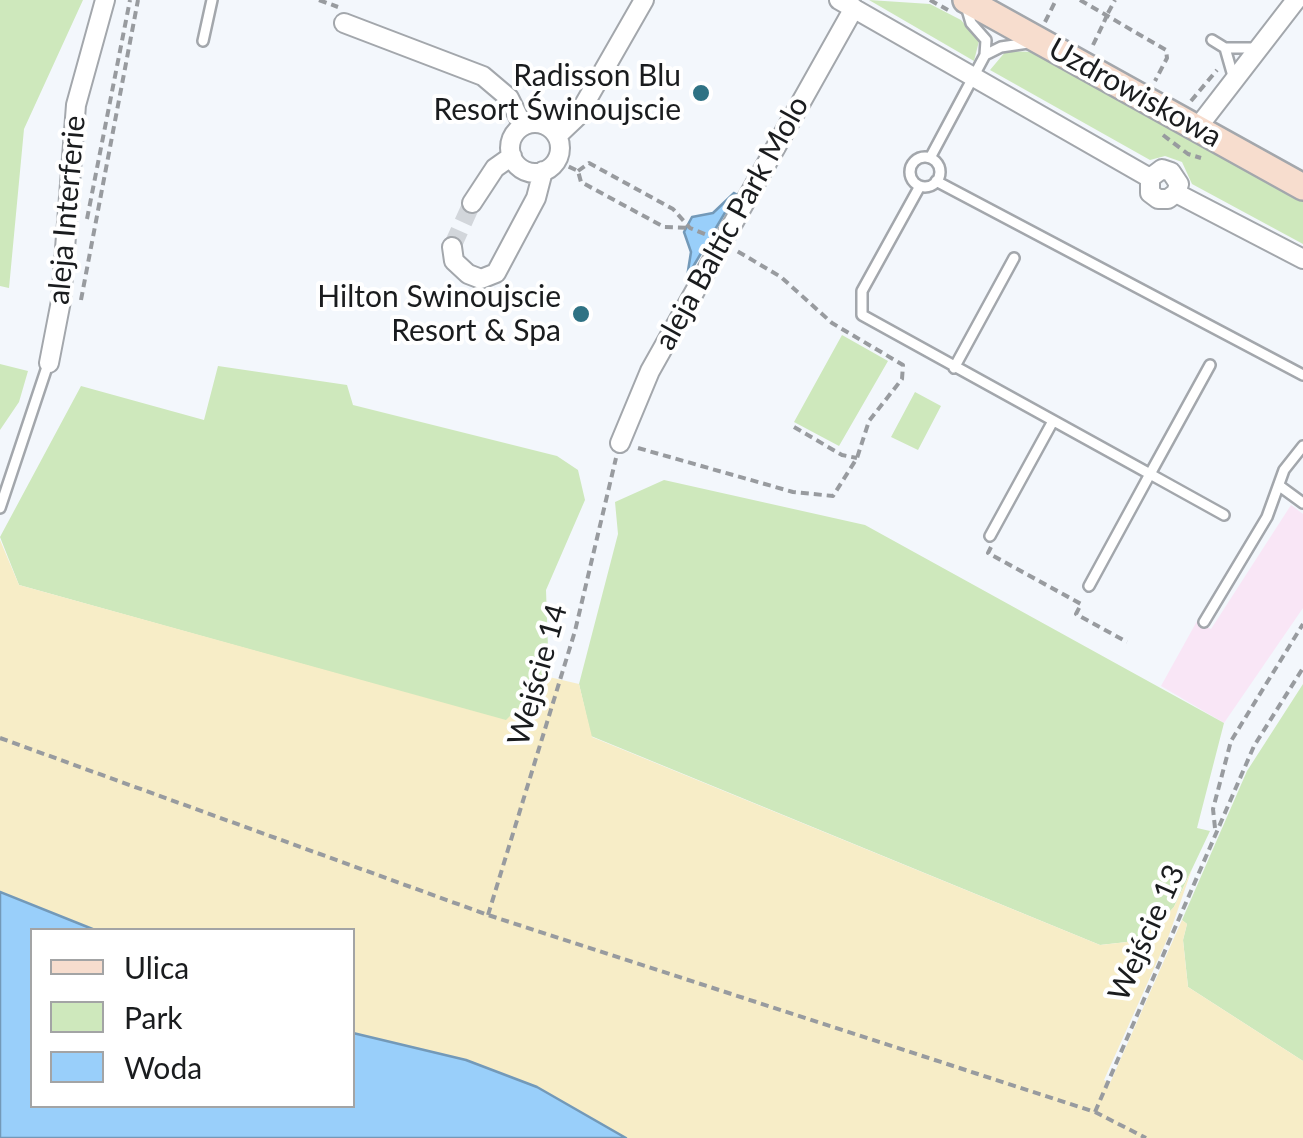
<!DOCTYPE html>
<meta charset="utf-8">
<style>
body{margin:0}
#map{position:relative;width:1303px;height:1138px;overflow:hidden;background:#f3f7fc;font-family:Lato,sans-serif}
canvas{display:block}
.legend{position:absolute;left:30px;top:928px;width:325px;height:180px;box-sizing:border-box;background:#fff;border:2px solid #a3a4a5;margin:0;padding:12px 18px;list-style:none;font-size:30px;color:#1a1c1e}
.legend li{display:flex;align-items:center;gap:20px;height:50px}
.legend b{width:50px;border:2px solid #a3a4a5}
</style>
<div id="map">
<canvas width="1303" height="1138"></canvas>
<ul class="legend">
<li><b style="height:12px;background:#f7ddce"></b>Ulica</li>
<li><b style="height:28px;background:#cee8bc"></b>Park</li>
<li><b style="height:28px;background:#99cffa"></b>Woda</li>
</ul>
</div>
<script>
const context = document.querySelector('canvas').getContext('2d');
context.lineJoin = 'round';
function paint(path, color) {
  context.fillStyle = color;
  context.fill(path, 'evenodd');
}
function shape(rows) {
  const path = new Path2D();
  for (const r of rows) {
    if (r.length === 3) {
      path.moveTo(r[0] + r[2], r[1]);
      path.arc(r[0], r[1], r[2], 0, 2 * Math.PI);
      continue;
    }
    path.moveTo(r[0], r[1]);
    for (let i = 2; i < r.length; i += 2) path.lineTo(r[i], r[i + 1]);
  }
  return path;
}
function stroke(path, color, width, dash) {
  context.strokeStyle = color;
  context.lineWidth = width;
  context.lineCap = dash ? 'butt' : 'round';
  context.setLineDash(dash || []);
  context.stroke(path);
}
function write(font, color, halo, rows, align = 'center') {
  context.font = font + ' Lato,sans-serif';
  context.lineWidth = 8;
  context.setLineDash([]);
  context.textBaseline = 'middle';
  context.strokeStyle = halo;
  context.fillStyle = color;
  for (const [text, x, y, turn = 0] of rows) {
    context.save();
    context.translate(x, y);
    context.rotate((+turn || 0) * Math.PI / 180);
    context.textAlign = isNaN(turn) ? turn : align;
    if (halo) context.strokeText(text, 0, 0);
    context.fillText(text, 0, 0);
    context.restore();
  }
}
const commercial = shape([
 [1291,505,1303,514,1303,608,1224,723,1161,686,1197,621,1211,629]
]);
const green = shape([
 [0,0,83,0,24,129,9,288,0,286],
 [869,0,930,4,961,20,979,41,974,61],
 [1006,51,1035,52,1303,199,1303,244,1192,184,1182,162,1165,156,1150,160,990,70],
 [842,335,888,361,839,446,794,422],
 [0,364,28,371,19,402,0,430],
 [218,366,347,385,353,405,557,456,578,470,585,500,546,590,549,677,506,721,19,585,0,537,81,386,204,420],
 [915,392,941,406,918,450,891,437],
 [664,480,865,525,1224,723,1197,828,1210,831,1174,907,1155,927,1127,942,1100,945,591,736,579,684,618,534,615,502],
 [1303,684,1303,1061,1188,987,1183,940,1187,924,1182,920,1247,771]
]);
const sand = shape([
 [0,540,19,585,506,720,549,677,579,684,592,737,1100,945,1127,942,1155,927,1174,907,1192,869,1169,935,1104,1080,1110,1083,1182,920,1187,924,1183,940,1188,987,1303,1061,1303,1138,626,1138,537,1087,466,1060,353,1033,352,930,95,930,12,898,0,892]
]);
const water = shape([
 [734,193,736,194,687,277,691,252,684,232,692,217,713,213,734,193],
 [0,892,95,930,32,930,32,1106,352,1106,353,1033,466,1060,537,1087,626,1138,0,1138,0,892]
]);
const streetTunnel = shape([
 [452,247,472,203]
]);
const path = shape([
 [319,0,338,7],
 [930,0,948,10],
 [1080,0,1166,50,1167,58,1155,81],
 [1108,13,1115,0],
 [1045,22,1056,0],
 [1093,45,1104,22],
 [1191,101,1217,70],
 [1163,135,1188,154,1201,158],
 [557,161,578,171,581,182,664,227,690,228],
 [578,171,589,163,673,209,690,228,707,235],
 [87,219,130,0],
 [81,300,138,0],
 [794,427,842,455,857,458],
 [638,448,793,492,833,496,857,458,869,421,902,379,903,365,832,323,781,277,737,251],
 [991,547,988,553,1081,604,1076,614,1127,642],
 [0,738,488,915,1095,1112,1146,1138],
 [1215,828,1213,809,1231,741,1303,624],
 [488,915,575,631,616,458],
 [1095,1112,1254,746,1303,668]
]);
const lane = shape([
 [1212,40,1225,48],
 [203,41,212,0],
 [985,55,1001,47,1035,42],
 [1233,76,1225,48,1258,48],
 [925,172,15],
 [930,158,985,55,986,40,971,23,966,6],
 [936,181,1303,375],
 [920,186,862,291,862,315,1150,474,1089,586],
 [1210,365,1150,474,1224,515],
 [954,368,1014,258],
 [1281,487,1303,503],
 [0,508,48,364],
 [990,536,1053,421],
 [1204,622,1267,517,1284,470,1303,446]
]);
const street = shape([
 [839,0,1150,178,1150,193,1158,199,1168,199,1176,193,1303,259],
 [344,23,483,76,509,98,523,126],
 [535,148,25],
 [1198,127,1296,0],
 [557,136,577,117,644,0],
 [1150,178,1162,169,1171,172,1179,184,1176,193],
 [472,203,495,168,512,156],
 [452,247,454,261,468,274,481,279,496,273,536,198,543,171],
 [49,363,61,301,76,105,105,0],
 [620,443,650,371,854,8]
]);
const secondary = shape([
 [966,0,1303,187]
]);
const pathBridge = shape([
 [1104,22,1108,13]
]);
const markers = [
 [701,93,10,"#2f7284"],
 [581,314,10,"#2f7284"]
];
const poiNames = [
 ["Radisson Blu",681,76],
 ["Resort Świnoujscie",681,110],
 ["Hilton Swinoujscie",561,297],
 ["Resort & Spa",561,331]
];
const streetNames = [
 ["Uzdrowiskowa",1135,93,29],
 ["aleja Interferie",67,210,-85],
 ["aleja Baltic Park Molo",732,223,-61],
 ["Wejście 14",538,675,-74],
 ["Wejście 13",1147,933,-66]
];
paint(commercial, '#f9e6f6');
paint(green, '#cee8bc');
paint(sand, '#f7edc7');
paint(water, '#99cffa');
stroke(water, '#7399b8', 2.5);
stroke(streetTunnel, '#d2d6db', 18, [18, 9]);
stroke(lane, '#a3a7ac', 14);
stroke(street, '#a3a7ac', 22);
stroke(secondary, '#a3a7ac', 30);
stroke(path, '#989b9f', 4, [8, 5]);
stroke(lane, '#fff', 9);
stroke(street, '#fff', 18);
stroke(secondary, '#f7ddce', 25);
stroke(pathBridge, '#989b9f', 4, [8, 5]);
for (const [x, y, r, color] of markers) {
  const dot = new Path2D();
  dot.arc(x, y, r, 0, 2 * Math.PI);
  context.fillStyle = color;
  context.fill(dot);
  stroke(dot, '#fff', 4);
}
write('30px', '#1a1c1e', '#fff', poiNames, 'right');
write('30px', '#1a1c1e', '#fff', streetNames);
</script>
